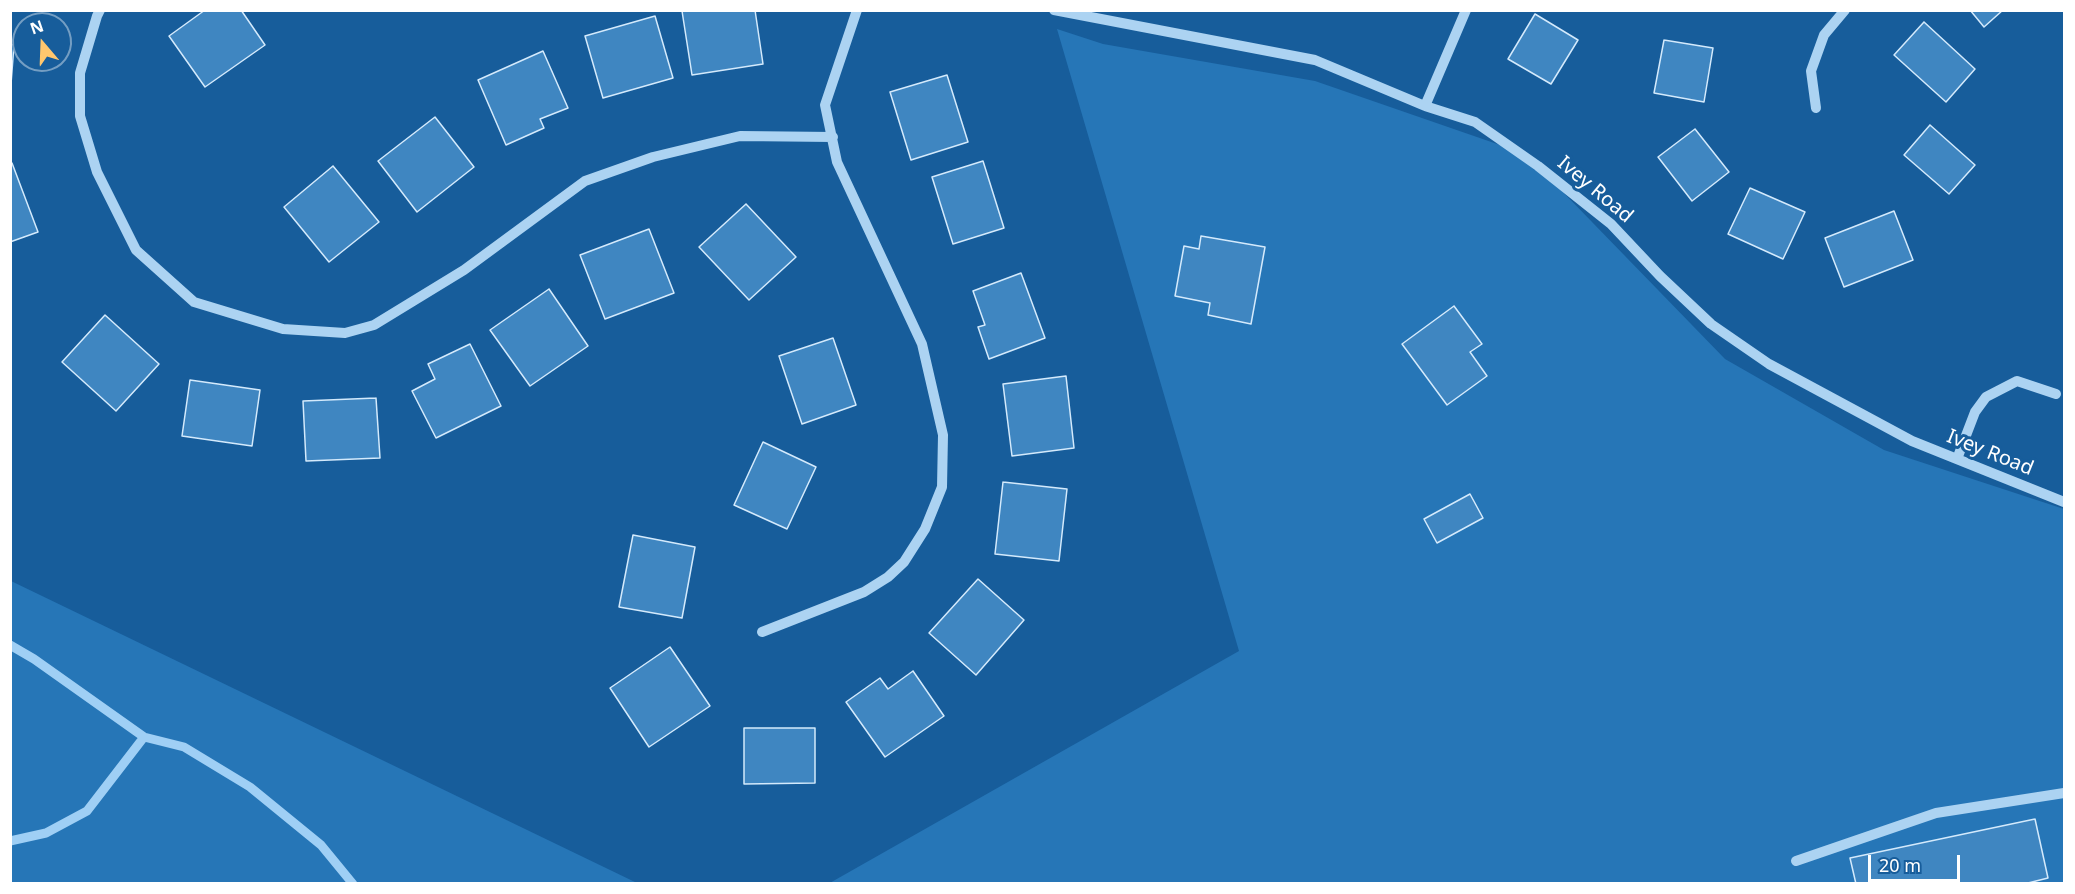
<!DOCTYPE html>
<style>
body{margin:0}
#map{position:relative;width:2075px;height:894px;overflow:hidden;background:#175d9b;font-family:"Noto Sans",sans-serif}
canvas{display:block}
.frame{position:absolute;inset:0;border:12px solid #fff;pointer-events:none}
.north{position:absolute;left:12px;top:12px;width:60px;height:60px;box-sizing:border-box;background:#175d9b;border:2px solid #749ec3;border-radius:50%;rotate:341deg;font-size:16px;font-weight:700;line-height:24px;text-align:center;color:#fff}
.north::after{content:'';display:block;margin:auto;width:21px;height:27px;background:#ffc76e;clip-path:polygon(50% 0,100% 100%,50% 72%,0 100%)}
.scale{position:absolute;left:1868px;top:855px;width:92px;height:27px;box-sizing:border-box;border:3px solid #fff;border-top:0;padding-left:8px;font-size:18px;line-height:21px;white-space:nowrap;color:#fff;-webkit-text-stroke:4px #175d9b;paint-order:stroke}
</style>
<div id="map">
<canvas width="2075" height="894"></canvas>
<div class="frame"></div>
<div class="north">N</div>
<div class="scale">20 m</div>
</div>
<script>
const context = document.querySelector('canvas').getContext('2d');
context.lineJoin = 'round';
function paint(path, color) {
  context.fillStyle = color;
  context.fill(path, 'evenodd');
}
function shape(rows) {
  const path = new Path2D();
  for (const r of rows) {
    path.moveTo(r[0], r[1]);
    for (let i = 2; i < r.length; i += 2) path.lineTo(r[i], r[i + 1]);
  }
  return path;
}
function stroke(path, color, width, dash) {
  context.strokeStyle = color;
  context.lineWidth = width;
  context.lineCap = dash ? 'butt' : 'round';
  context.setLineDash(dash || []);
  context.stroke(path);
}
function write(font, color, halo, rows, align = 'center') {
  context.font = font + ' "Noto Sans",sans-serif';
  context.lineWidth = 6;
  context.setLineDash([]);
  context.textBaseline = 'middle';
  context.strokeStyle = halo;
  context.fillStyle = color;
  for (const [text, x, y, turn = 0] of rows) {
    context.save();
    context.translate(x, y);
    context.rotate((+turn || 0) * Math.PI / 180);
    context.textAlign = isNaN(turn) ? turn : align;
    if (halo) context.strokeText(text, 0, 0);
    context.fillText(text, 0, 0);
    context.restore();
  }
}
const green = shape([
 [1057,29,1103,44,1315,81,1526,154,1725,359,1884,450,2064,509,2064,883,828,884,1239,651],
 [10,581,11,581,637,883,11,883]
]);
const stream = shape([
 [10,645,34,659,144,737,184,747,250,787,321,845,353,884],
 [10,841,46,833,87,811,144,737]
]);
const building = shape([
 [205,10,241,10,265,45,205,87,169,36,205,10],
 [755,10,763,64,692,75,682,11,755,10],
 [1970,10,2003,10,1984,27,1970,10],
 [1535,14,1578,40,1551,84,1508,59,1535,14],
 [655,16,673,78,603,98,585,36,655,16],
 [1924,22,1975,69,1946,102,1894,55,1924,22],
 [1664,40,1713,48,1704,102,1654,93,1664,40],
 [10,44,14,45,10,97,10,44],
 [543,51,568,108,540,119,544,128,506,145,478,80,543,51],
 [947,75,968,142,911,160,890,92,947,75],
 [435,117,474,167,417,212,378,161,435,117],
 [1930,125,1975,165,1949,194,1904,155,1930,125],
 [1695,129,1729,172,1692,201,1658,157,1695,129],
 [983,161,1004,228,953,244,932,177,983,161],
 [12,163,38,232,10,242,10,164,12,163],
 [333,166,379,222,329,262,284,207,333,166],
 [1750,188,1805,212,1783,259,1728,234,1750,188],
 [746,204,796,257,749,300,699,247,746,204],
 [1894,211,1913,260,1844,287,1825,238,1894,211],
 [649,229,674,293,605,319,580,255,649,229],
 [1201,236,1265,247,1251,324,1208,315,1210,303,1175,296,1184,246,1199,249,1201,236],
 [1021,273,1045,338,989,359,978,327,985,325,973,291,1021,273],
 [549,289,588,346,530,386,490,330,549,289],
 [1454,306,1482,344,1470,352,1487,376,1447,405,1402,344,1454,306],
 [105,315,159,364,116,411,62,362,105,315],
 [833,338,856,405,802,424,779,356,833,338],
 [470,344,501,406,436,438,412,391,435,379,428,364,470,344],
 [1066,376,1074,448,1012,456,1003,384,1066,376],
 [190,380,260,390,252,446,182,436,190,380],
 [376,398,380,458,306,461,303,401,376,398],
 [763,442,816,467,787,529,734,505,763,442],
 [1003,482,1067,489,1059,561,995,554,1003,482],
 [1470,494,1483,518,1437,543,1424,519,1470,494],
 [633,535,695,547,682,618,619,607,633,535],
 [978,579,1024,620,976,675,929,633,978,579],
 [670,647,710,706,649,747,610,688,670,647],
 [913,671,944,716,885,757,846,702,880,678,888,689,913,671],
 [744,728,815,728,815,783,744,784,744,728],
 [2035,819,2048,878,2024,884,1856,884,1850,858,2035,819]
]);
const minor = shape([
 [100,10,97,16,80,73,80,116,97,172,136,250,194,302,283,329,345,333,374,325,464,270,585,181,653,157,740,136,833,137],
 [1054,10,1315,60,1425,106,1475,122,1538,166,1611,224,1660,276,1711,324,1769,364,1912,441,2064,502],
 [1425,106,1466,10],
 [1816,108,1811,71,1824,35,1845,10],
 [1957,459,1975,412,1986,397,2017,381,2056,394],
 [762,632,864,592,888,577,904,562,925,529,942,487,943,435,922,344,837,162,825,105,857,10],
 [1796,861,1936,813,2064,793]
]);
const streetNames = [
 ["Ivey Road",1595,190,40],
 ["Ivey Road",1990,453,22]
];
paint(green, '#2676b7');
stroke(stream, '#9fcff5', 9);
paint(building, '#3f86c1');
stroke(building, '#d4eafc', 1.5);
stroke(minor, '#acd3f2', 10);
write('20px', '#fff', '#175d9b', streetNames);
</script>
